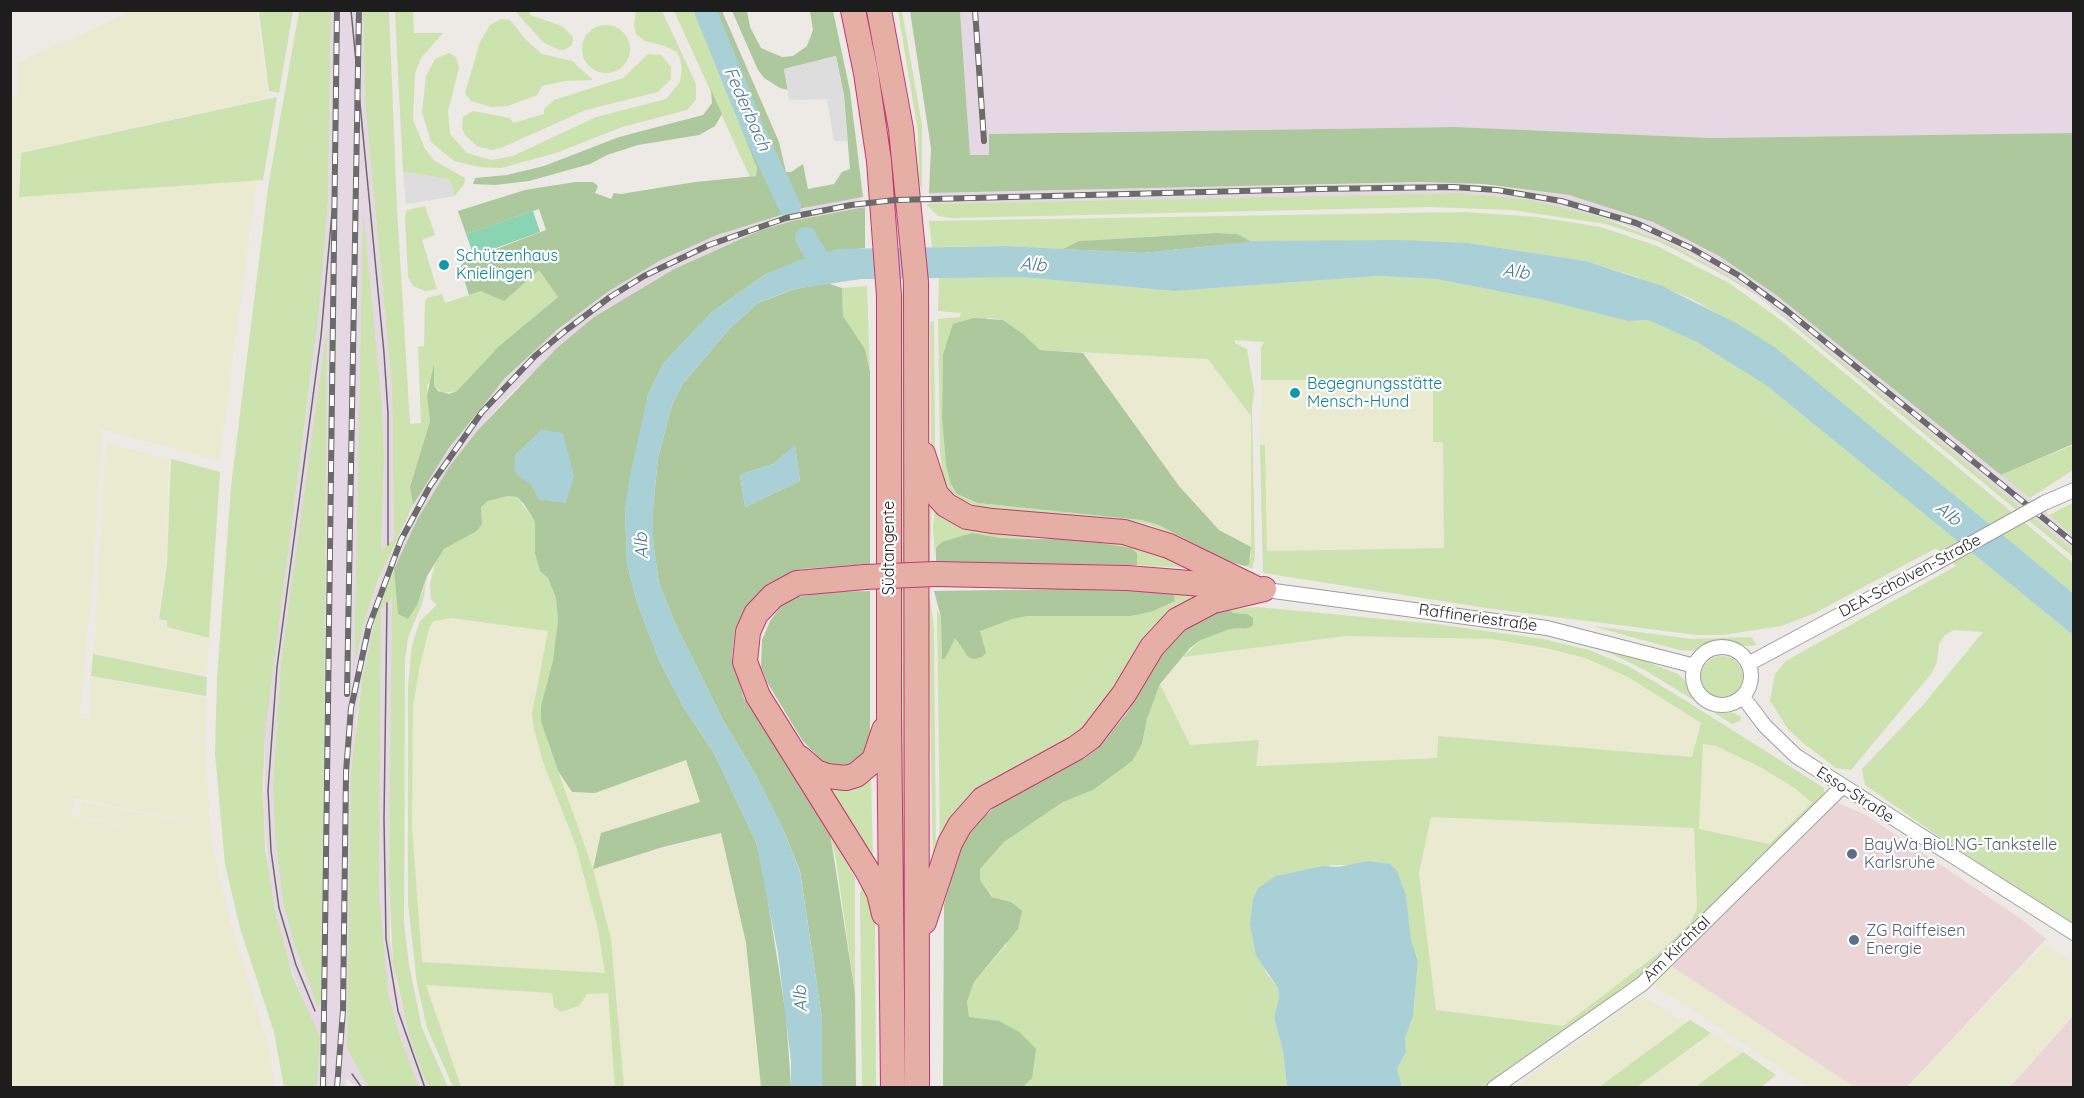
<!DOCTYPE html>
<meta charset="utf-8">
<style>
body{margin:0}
#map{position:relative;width:2084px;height:1098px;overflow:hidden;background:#ede9e4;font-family:Quicksand,sans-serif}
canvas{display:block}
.frame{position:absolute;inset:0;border:12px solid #1d1d1d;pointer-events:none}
</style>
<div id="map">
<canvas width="2084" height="1098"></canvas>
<div class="frame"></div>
</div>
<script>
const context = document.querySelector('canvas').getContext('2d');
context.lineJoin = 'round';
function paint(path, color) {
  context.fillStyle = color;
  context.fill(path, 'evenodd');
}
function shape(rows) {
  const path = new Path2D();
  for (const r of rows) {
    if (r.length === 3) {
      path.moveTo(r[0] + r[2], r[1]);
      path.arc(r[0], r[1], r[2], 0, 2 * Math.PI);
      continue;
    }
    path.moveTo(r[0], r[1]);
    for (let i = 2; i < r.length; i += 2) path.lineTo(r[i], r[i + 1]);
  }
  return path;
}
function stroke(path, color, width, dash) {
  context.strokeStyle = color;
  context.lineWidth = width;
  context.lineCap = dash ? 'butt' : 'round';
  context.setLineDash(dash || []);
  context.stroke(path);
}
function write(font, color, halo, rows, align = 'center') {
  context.font = font + ' Quicksand,sans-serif';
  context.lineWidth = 4.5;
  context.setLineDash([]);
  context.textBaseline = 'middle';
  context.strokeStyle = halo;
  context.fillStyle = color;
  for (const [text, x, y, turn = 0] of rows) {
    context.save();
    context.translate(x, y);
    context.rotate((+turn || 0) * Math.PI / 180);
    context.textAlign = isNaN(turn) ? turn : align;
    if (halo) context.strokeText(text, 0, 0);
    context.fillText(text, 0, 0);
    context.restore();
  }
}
const commercial = shape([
 [1838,803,1866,815,2020,918,2046,939,1907,1087,1854,1087,1671,966],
 [2073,1016,2073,1087,2010,1087]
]);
const industrial = shape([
 [331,11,363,11,365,101,392,389,394,539,381,551,384,460,382,405,363,214,354,662,366,616,382,573,424,485,478,408,534,349,609,291,661,260,717,235,771,217,830,202,860,198,862,208,792,221,761,230,674,269,594,317,510,394,477,431,449,467,418,518,377,617,362,680,356,721,347,1049,368,1087,356,1087,346,1078,346,1087,317,1087,320,1037,310,1020,281,939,269,876,264,817,265,733,271,674,312,370,328,201],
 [327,333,323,879,321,994,321,1004,318,1006,294,944,283,903,275,839,273,784,281,662],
 [960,11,2073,11,2073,133,1711,138,1455,127,990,134,989,155,970,155],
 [1452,182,1569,195,1653,222,1719,256,1776,295,2030,498,2073,536,2073,550,1760,297,1695,256,1624,224,1527,199,1459,193,929,204,929,193],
 [393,597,389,880,390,938,397,986,409,1034,429,1087,419,1087,400,1036,388,992,381,939,379,895,381,609]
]);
const farmland = shape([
 [134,10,257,11,268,98,19,153,18,197,257,180,219,461,102,429,94,562,79,718,205,741,210,825,73,798,72,816,193,841,80,816,81,802,211,826,212,844,229,918,270,1052,274,1087,11,1087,11,96,18,96,18,63],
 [1083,353,1208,359,1251,416,1251,547,1219,530,1179,486],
 [1261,380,1433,380,1433,441,1443,442,1445,548,1267,551,1265,445,1260,445],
 [106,443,169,459,166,563,157,620,165,622,166,628,211,639,209,650,95,626],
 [451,618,548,631,535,691,534,729,543,762,576,846,598,929,606,973,422,962,412,827,413,707,420,665,430,626,434,621],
 [97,627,208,651,207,675,93,653],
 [1346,636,1491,639,1585,658,1628,677,1701,723,1692,757,1438,736,1437,758,1255,766,1258,740,1190,745,1160,684,1183,657],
 [92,677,206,698,205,740,89,719],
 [1702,744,1716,746,1760,767,1796,789,1812,803,1769,844,1699,829],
 [686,760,700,802,601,833,593,868,721,833,746,943,761,1087,624,1087,611,939,593,869,558,772,572,792,595,792],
 [1431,817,1695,828,1697,909,1691,923,1632,976,1479,1087,1446,1087,1419,873],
 [2044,944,2073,963,2073,1016,2010,1087,1907,1087],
 [1671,966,1854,1087,1810,1087,1655,986,1655,982],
 [437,984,553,993,569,1011,579,1006,587,994,608,993,615,1087,461,1087,426,985],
 [1643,996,1686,1023,1599,1087,1513,1088],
 [1711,1033,1743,1052,1695,1087,1637,1088]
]);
const grass = shape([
 [331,10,328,201,318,318,265,733,263,786,265,848,275,910,293,977,320,1037,317,1087,284,1088,274,1032,240,928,225,864,215,753,217,679,231,487,268,188,299,11],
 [259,11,293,11,279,93,269,91],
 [363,11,389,11,397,208,410,424,421,423,418,347,424,346,425,302,427,298,442,294,445,303,481,291,495,295,540,269,558,297,498,347,457,391,442,393,434,385,434,379,427,385,430,421,410,487,413,505,378,581,366,616,354,665,363,209,382,405,384,460,381,551,394,539,392,389,365,101],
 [395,11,413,11,414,33,443,33,421,58,415,73,413,120,425,149,435,161,465,178,464,184,455,196,449,179,403,172],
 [515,11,530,11,530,15,562,26,573,37,572,45,564,50,559,50,543,42],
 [636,11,662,11,696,84,696,100,687,110,622,127,556,153,501,168,480,167,454,161,431,142,422,112,426,76,435,59,449,53,456,57,459,68,448,111,450,134,467,153,491,160,513,156,596,117,666,99,680,82,682,69,680,58,677,52,665,46,645,41,636,34,634,25],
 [674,11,694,11,757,168,756,176,750,177],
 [898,11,902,11,922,125,922,193,919,180,918,132],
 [501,19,510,20,526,40,542,54,572,61,593,80,565,81,542,86,537,95,508,106,491,107,471,101,465,93,480,42,490,25],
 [606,49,24],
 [648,54,661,55,671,67,671,79,658,92,586,110,501,148,492,150,477,146,465,135,462,128,463,117,473,111,510,118,513,123,544,114,544,109,554,100,623,78],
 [277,97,263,180,19,197,21,153],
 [1459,193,1527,199,1600,217,1671,244,1729,276,1760,297,1801,329,2073,550,2073,557,1758,296,1718,272,1660,242,1606,224,1512,210,1430,207,952,218,938,216,926,204],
 [425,206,435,235,422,240,437,289,425,291,413,286,408,277,405,217,407,210],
 [1465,212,1537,217,1601,227,1657,246,1729,283,1782,321,2073,563,2073,593,1776,348,1692,299,1634,276,1586,261,1468,243,1252,242,1237,234,1216,233,1079,241,1063,249,1007,246,932,247,929,221],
 [1378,276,1436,279,1544,300,1628,321,1648,320,1697,342,1767,386,2073,635,2073,923,1954,847,1865,785,1862,769,1923,705,1983,632,1954,630,1945,635,1939,644,1937,662,1931,674,1851,770,1836,768,1803,743,1788,729,1770,701,1775,674,1786,661,1956,566,1936,548,1815,613,1781,626,1723,635,1697,635,1493,609,1263,573,1260,445,1265,445,1267,551,1444,548,1443,442,1433,442,1433,380,1261,380,1261,348,1264,342,1235,340,1235,343,1247,349,1254,390,1252,410,1255,558,1252,569,1245,566,1251,557,1251,416,1208,359,1040,350,1023,334,1003,320,988,318,945,346,943,354,942,418,946,465,978,503,1141,520,1159,525,1188,540,1150,525,1128,520,983,508,961,500,951,491,943,479,940,451,938,319,960,317,961,313,938,311,939,277,1021,277,1174,291],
 [867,286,870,372,865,349,843,316,842,288],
 [896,292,903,292,908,1088,904,1087],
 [934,321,935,456,932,452,931,439,930,322],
 [327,327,323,879,321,994,321,1004,318,1007,294,944,283,903,275,839,273,784,281,662],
 [2073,445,2073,470,2030,498,2001,475],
 [171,459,220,472,209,638,167,627,167,621,159,619,167,564],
 [926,492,932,497,929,591,934,628,936,863,933,868],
 [508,496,517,497,535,522,535,554,540,571,548,578,556,598,558,620,553,660,541,706,548,743,593,869,611,939,624,1087,615,1087,608,993,587,994,579,1006,561,1012,554,1007,552,993,426,985,461,1087,453,1087,427,1028,417,984,408,903,408,687,412,645,420,621,437,605,431,600,430,584,435,564,444,549,477,531,482,524,481,507,488,501],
 [451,618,548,631,532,713,534,729,543,762,576,846,598,929,605,973,422,962,412,827,413,707,420,665,430,626,434,621],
 [2073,503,2073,536,2049,515],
 [935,506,1102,536,1199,569,1137,565,1137,558,1041,538,1000,538,936,548,935,557,933,527],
 [394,569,396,585,422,594,427,576,423,601,408,638,405,659,404,922,409,965,422,1028,448,1087,429,1087,421,1069,409,1035,393,962,389,880,392,598,381,609,379,895,388,992,400,1036,419,1087,368,1087,347,1049,351,773,362,680,376,617],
 [1158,592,1202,594,1111,705,940,847,937,610,941,617,942,660,946,657,954,637,968,657,984,645,979,635,982,629,1012,619,1028,616,1131,616,1151,612,1175,600],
 [1257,607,1436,624,1543,639,1589,650,1628,666,1683,699,1824,788,1824,797,1635,981,1485,1087,1402,1087,1397,1069,1406,1052,1405,1039,1413,1016,1418,961,1411,941,1406,896,1402,883,1351,865,1330,865,1265,971,1278,988,1279,998,1274,1018,1283,1051,1287,1087,1023,1087,1024,1084,979,1018,969,1017,967,1002,974,982,1007,944,1011,902,993,897,980,880,980,869,1004,842,1063,802,1093,790,1142,744,1147,719,1160,684,1190,745,1259,740,1256,766,1437,758,1438,736,1692,757,1701,723,1628,677,1585,658,1545,648,1491,639,1346,636,1183,657,1201,640,1230,629,1241,629,1248,614,1233,613,1228,609],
 [1703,744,1716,746,1760,767,1796,789,1812,803,1769,844,1699,829],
 [1431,817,1694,828,1697,909,1690,923,1660,952,1563,1026,1436,1010,1419,873],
 [1592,626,1692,639,1751,637,1757,645,1748,646,1720,641,1691,651,1679,650],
 [1597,647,1642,660,1678,674,1689,684,1700,703,1718,711,1734,713,1741,717,1740,721,1732,724,1645,670],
 [93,654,207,677,206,696,91,676],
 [1722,677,21],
 [871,774,873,859,821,783],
 [830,833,855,878,855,993,836,860],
 [864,880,875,919,876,1087,862,1087,860,894],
 [1690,1020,1711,1033,1637,1087,1599,1087],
 [1743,1052,1776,1075,1761,1087,1695,1087]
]);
const forest = shape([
 [694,11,722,11,779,142,786,172,791,172,803,164,808,189,834,184,842,172,850,169,844,96,836,56,784,69,788,90,780,88,764,78,758,70,732,11,747,11,750,27,761,48,782,57,793,56,807,46,813,30,810,11,833,11,850,91,863,197,803,208,717,235,661,260,609,291,557,330,505,378,449,448,413,505,410,487,430,421,427,396,434,364,434,385,438,391,449,394,457,391,498,347,558,297,539,270,504,301,481,291,469,295,460,267,465,261,546,230,539,209,466,234,458,211,525,190,575,182,593,182,598,186,595,193,611,199,614,193,621,194,695,182,756,176,757,168],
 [910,11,960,11,970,155,989,155,989,134,1455,127,1711,138,2073,133,2073,444,2001,475,1776,295,1719,256,1653,222,1569,195,1483,184,1422,182,929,193,931,148],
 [711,90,722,114,715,126,699,135,638,145,607,155,590,164,529,181,495,185,473,184,475,178,507,175,544,166,619,137,703,115,712,103],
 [865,207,865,248,818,254,766,274,712,312,663,364,648,395,625,510,627,563,637,602,659,660,683,706,715,755,756,842,764,876,786,1015,791,1087,761,1087,746,943,721,833,663,847,593,869,601,833,700,802,686,760,595,793,572,792,558,771,541,721,541,706,553,660,558,620,556,598,548,578,540,571,535,554,535,522,524,504,517,497,508,496,488,501,481,507,482,524,477,531,444,549,427,576,417,605,408,619,398,614,394,569,418,518,449,467,477,431,557,348,594,317,674,269,761,230,792,221],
 [542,430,540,500,515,455],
 [1216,233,1237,234,1252,242,1142,253,1063,249,1079,241],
 [827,283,842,288,843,316,865,349,870,372,870,564,801,569,767,584,744,610,735,630,732,658,744,698,830,833,855,993,856,1087,822,1087,822,1019,800,871,784,831,757,777,724,722,675,623,659,583,653,541,653,508,658,458,672,405,682,385,729,329,758,303,795,289],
 [795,446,800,481,745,507,740,475,773,464],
 [974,318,1003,320,1023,334,1040,350,1083,353,1179,486,1219,530,1251,547,1249,564,1245,566,1226,561,1159,525,1141,520,978,503,957,494,951,484,946,465,942,418,943,354,953,324],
 [972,533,1000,538,1082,540,1131,548,1137,553,1137,565,936,564,936,548,942,542],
 [1066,589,1158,592,1174,594,1175,601,1151,612,1131,616,1028,616,1012,619,980,631,986,653,982,657,974,659,968,657,955,638,946,657,942,660,941,617,934,591],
 [870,591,870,740,864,754,851,764,844,766,824,763,802,740,767,682,761,667,762,640,770,621,784,602,791,598,827,592],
 [1228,609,1233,613,1247,614,1253,618,1253,625,1249,628,1230,629,1201,640,1190,648,1160,684,1147,719,1142,744,1132,761,1093,790,1063,802,1004,842,980,869,980,880,992,897,1011,902,1022,911,1018,929,974,982,967,1002,969,1017,999,1021,1019,1032,1036,1049,1032,1078,1023,1087,943,1088,944,905,957,858,970,830,997,805,1085,758,1102,744,1127,713,1160,656,1183,629,1212,613]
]);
const pitch = shape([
 [533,211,540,232,474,256,466,234]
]);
const parking = shape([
 [836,56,844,96,847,141,834,141,827,99,789,100,784,69],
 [403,172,449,179,455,196,406,204]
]);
const water = shape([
 [1400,240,1468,243,1586,261,1662,286,1736,323,1776,348,2073,593,2073,635,1767,386,1697,342,1648,320,1628,321,1544,300,1436,279,1378,276,1174,291,1021,277,861,279,795,289,773,297,758,303,729,329,682,385,672,405,658,458,653,508,653,541,659,583,675,623,724,722,757,777,784,831,800,872,822,1019,822,1087,791,1088,791,1061,778,953,756,842,715,755,683,706,659,660,637,602,627,563,625,510,630,475,648,395,663,364,712,312,766,274,797,261,838,249,1007,246,1142,253,1258,241],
 [542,430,563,433,574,476,566,503,540,500,531,485,514,472,515,455],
 [795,445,800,481,745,507,740,475,773,464],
 [1368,861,1390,864,1397,871,1406,895,1411,940,1418,961,1413,1016,1405,1039,1406,1052,1397,1069,1402,1087,1287,1087,1283,1051,1274,1018,1279,998,1278,988,1256,955,1250,925,1253,899,1258,888,1276,876,1323,866,1338,867]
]);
const river = shape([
 [705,10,755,133,790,207],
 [806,238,822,265]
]);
const minor = shape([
 [2044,503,2074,490],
 [1259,589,1547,628,1695,666],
 [1722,676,29],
 [1748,664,1927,568],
 [1743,697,1765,726,1796,756,2074,933],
 [1494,1088,1642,984,1842,787]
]);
const trunk = shape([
 [853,10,866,73,879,161,889,296,889,714,893,1088],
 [879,10,901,129,916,282,917,1088],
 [923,454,936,494,946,505,967,517,992,521,1124,532,1169,546,1257,589],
 [935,574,1127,578,1240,587],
 [865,577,797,583,773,596,756,614,748,632,745,662,758,696,868,872,879,893,884,914],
 [800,758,816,772,827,776,846,778,856,775,874,760,884,730],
 [924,922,950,843,960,825,983,799,1076,748,1091,737,1124,694,1152,647,1177,620,1213,601,1264,589]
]);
const tram = shape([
 [351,10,384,353,388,413,388,545],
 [387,603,384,819,386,939,398,1011,425,1088],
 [315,1011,296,965,279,908,271,851,268,790,277,667,321,336,335,179],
 [352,1074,362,1088]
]);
const rail = shape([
 [975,10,984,141],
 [347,694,359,10],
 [323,1088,337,10],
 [337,1088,343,1010,346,772,351,708,369,626,401,540,430,486,482,412,535,356,565,331,610,297,644,276,709,245,786,218,851,205,895,200,1319,189,1453,187,1497,190,1561,201,1636,223,1691,248,1738,275,1786,310,2074,543]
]);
const minorBridge = shape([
 [1927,568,2044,503]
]);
const trunkBridge = shape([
 [865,577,935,574]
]);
const markers = [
 [444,265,6,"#0f9aa8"],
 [1295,393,6,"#0f9aa8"],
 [1852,854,6,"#5c6f8a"],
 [1854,940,6,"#5c6f8a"]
];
const cultureNames = [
 ["Schützenhaus",456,256],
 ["Knielingen",456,274],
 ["Begegnungsstätte",1307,384],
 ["Mensch-Hund",1307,402]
];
const streetNames = [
 ["Südtangente",889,548,-90],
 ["DEA-Scholven-Straße",1910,576,-28],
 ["Raffineriestraße",1478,618,8],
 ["Esso-Straße",1855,795,33],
 ["Am Kirchtal",1677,949,-44]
];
const serviceNames = [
 ["BayWa BioLNG-Tankstelle",1864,845],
 ["Karlsruhe",1864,863],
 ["ZG Raiffeisen",1866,931],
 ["Energie",1866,949]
];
const waterNames = [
 ["Federbach",747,109,66],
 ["Alb",1033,265,5],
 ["Alb",1516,272,8],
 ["Alb",1948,514,39],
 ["Alb",642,546,-93],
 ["Alb",801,999,-94]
];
paint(commercial, '#ecd5d6');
paint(industrial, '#e6d7e4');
paint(farmland, '#eaead1');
paint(grass, '#cce2af');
paint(forest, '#adc89d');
paint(pitch, '#8ad4b2');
paint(parking, '#ddd');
paint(water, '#a9d0d6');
stroke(river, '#a9d0d6', 22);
stroke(minor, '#9e9e9e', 16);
stroke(trunk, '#c53774', 26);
stroke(minor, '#fff', 14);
stroke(trunk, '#e6afa6', 24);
stroke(tram, '#6b6b6b', 1.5);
stroke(rail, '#6b6b6b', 6);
stroke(rail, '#fff', 4, [11]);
stroke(minorBridge, '#9e9e9e', 16, []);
stroke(trunkBridge, '#c53774', 26, []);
stroke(minorBridge, '#fff', 14);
stroke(trunkBridge, '#e6afa6', 24);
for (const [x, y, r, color] of markers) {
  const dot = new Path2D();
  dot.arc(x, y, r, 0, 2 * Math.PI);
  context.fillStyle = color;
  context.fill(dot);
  stroke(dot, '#fff', 2);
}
write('16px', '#0d838f', '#fff', cultureNames, 'left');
write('16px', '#1d1d1d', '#fff', streetNames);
write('16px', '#4e5e75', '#fff', serviceNames, 'left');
write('italic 18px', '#4d7794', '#fff', waterNames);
</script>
